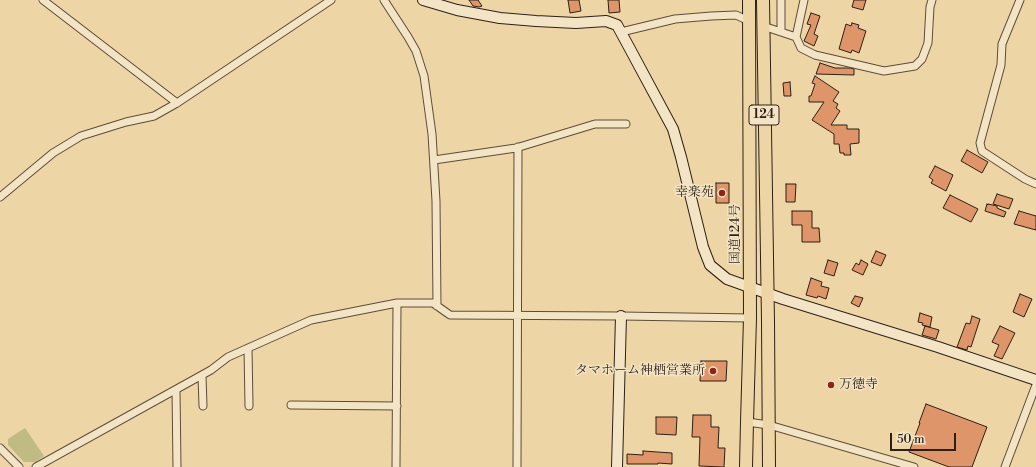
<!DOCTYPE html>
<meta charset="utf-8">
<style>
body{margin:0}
#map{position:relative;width:1036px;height:467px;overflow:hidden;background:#edd5a6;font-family:"Libre Bodoni",serif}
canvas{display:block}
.scale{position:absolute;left:890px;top:433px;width:66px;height:18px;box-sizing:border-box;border:2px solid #2e1f15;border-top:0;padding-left:5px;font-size:12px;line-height:14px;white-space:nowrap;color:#2e1f15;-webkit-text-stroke:3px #f3e4c5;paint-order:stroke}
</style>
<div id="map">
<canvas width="1036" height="467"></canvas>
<div class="scale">50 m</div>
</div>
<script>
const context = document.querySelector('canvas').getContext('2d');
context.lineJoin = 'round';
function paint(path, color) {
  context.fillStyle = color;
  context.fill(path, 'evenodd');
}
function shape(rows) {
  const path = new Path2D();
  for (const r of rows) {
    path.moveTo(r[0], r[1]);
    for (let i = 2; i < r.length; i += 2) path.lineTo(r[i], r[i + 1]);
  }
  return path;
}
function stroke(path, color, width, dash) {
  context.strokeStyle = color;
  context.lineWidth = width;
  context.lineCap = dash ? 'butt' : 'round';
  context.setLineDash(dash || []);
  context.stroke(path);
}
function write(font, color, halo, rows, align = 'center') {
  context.font = font + ' "Libre Bodoni","Noto Serif JP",serif';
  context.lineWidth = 3;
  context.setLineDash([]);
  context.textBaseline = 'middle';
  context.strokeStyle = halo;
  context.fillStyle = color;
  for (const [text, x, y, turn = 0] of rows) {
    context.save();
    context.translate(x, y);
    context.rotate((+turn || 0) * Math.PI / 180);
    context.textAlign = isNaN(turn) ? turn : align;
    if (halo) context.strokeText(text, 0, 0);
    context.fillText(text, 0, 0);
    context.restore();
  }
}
const green = shape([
 [25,428,44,456,35,462,24,462,8,445,8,439]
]);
const building = shape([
 [469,0,478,0,482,6,479,7,473,6,469,0],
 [568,0,579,0,581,11,570,13,568,0],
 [608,0,619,0,620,12,609,13,608,0],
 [854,0,866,0,863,10,852,7,854,0],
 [811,13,820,16,814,34,818,36,814,46,804,41,811,25,807,24,811,13],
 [852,23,859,25,858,28,866,31,859,53,852,50,851,53,839,49,846,24,851,26,852,23],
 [820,63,835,68,850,68,854,69,854,75,816,74,820,63],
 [815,76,839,92,833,101,838,104,836,108,840,111,831,125,847,125,847,129,859,129,859,143,850,144,851,155,844,155,844,153,840,153,839,144,834,144,834,134,812,120,824,102,809,102,809,96,811,96,815,84,812,83,815,76],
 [790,82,791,96,784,96,783,83,790,82],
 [967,150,988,162,982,173,961,161,967,150],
 [935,166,953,175,946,191,931,183,933,180,929,177,935,166],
 [716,183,729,183,729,203,716,203,716,183],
 [786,184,796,184,795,202,786,202,786,184],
 [997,194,1013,199,1009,209,993,204,997,194],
 [950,195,978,209,971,222,943,208,950,195],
 [987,204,988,205,988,204,997,206,997,208,1006,212,1004,217,985,211,987,204],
 [792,211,812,211,812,228,819,228,820,242,802,242,802,225,792,225,792,211],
 [1019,211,1036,216,1036,230,1014,224,1019,211],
 [876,251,886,255,881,266,871,262,876,251],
 [828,260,838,263,834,276,824,273,828,260],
 [861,260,868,264,863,275,852,270,856,263,859,265,861,260],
 [811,278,822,282,821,286,829,288,826,299,818,296,817,298,806,295,811,278],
 [1020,294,1032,299,1024,317,1013,312,1020,294],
 [855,296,863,298,859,307,851,303,855,296],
 [920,313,932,317,930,327,922,325,923,323,918,322,920,313],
 [972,316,980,319,971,347,968,346,967,350,957,347,966,323,970,324,972,316],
 [925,326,939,330,936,339,922,335,925,326],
 [1000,326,1015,333,1002,359,994,356,999,345,992,342,1000,326],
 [701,361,727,361,726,381,700,381,701,361],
 [926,404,987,427,972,467,949,467,909,452,920,423,919,423,926,404],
 [693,415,711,415,711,427,719,427,718,448,725,448,724,467,699,466,700,437,692,437,693,415],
 [656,417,677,417,676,435,656,434,656,417],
 [643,451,672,453,672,464,658,463,658,464,627,464,627,454,643,455,643,451]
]);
const street = shape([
 [43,0,177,103],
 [384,0,408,37,416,51,424,76,432,134,436,201,437,306],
 [804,0,796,37,801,48,815,55,884,71,915,66,922,59,928,43,930,7,932,0],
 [1020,0,1002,44,1001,65,980,143,982,151,1025,179,1036,184],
 [763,26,796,37],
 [621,32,675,19,711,16,736,15,749,21],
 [781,32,781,0],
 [434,160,516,148,595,124,626,124],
 [0,197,53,153,81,136,126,122,154,116,177,103,331,0],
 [248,348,249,406],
 [202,376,203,406],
 [176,390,177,467],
 [291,405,397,406],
 [747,422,769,425,914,467],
 [0,448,19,467],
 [36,467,211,370,228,357,311,320,397,303,433,303,450,315,621,316,750,318],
 [396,467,397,303],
 [517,467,518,147],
 [1005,467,1036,385]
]);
const secondary = shape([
 [423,0,457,10,500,18,536,21,576,23,606,21,617,25,630,49,673,129,681,157,703,247,710,265,727,279,783,299,938,347,1036,380],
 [617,467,621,316]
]);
const highway = shape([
 [763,0,768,321,769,467],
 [746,467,747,422,750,318,749,0]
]);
const markers = [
 [722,193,4,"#8f2418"],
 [713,371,4,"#8f2418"],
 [831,385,4,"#8f2418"]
];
const shields = [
 [764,115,30]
];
const shieldNames = [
 ["124",764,115]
];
const poiNames = [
 ["幸楽苑",714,193],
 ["タマホーム神栖営業所",705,371],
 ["万徳寺",839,385,"left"]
];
const streetNames = [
 ["国道124号",736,234,-90]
];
paint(green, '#bfbb82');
paint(building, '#de9569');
stroke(building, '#2e1f15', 1);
stroke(street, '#5e4c39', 9);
stroke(secondary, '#2e1f15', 12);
stroke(highway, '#2e1f15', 14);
stroke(street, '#f3e4c5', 7);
stroke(secondary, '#f3e4c5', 10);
stroke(highway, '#edd5a6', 12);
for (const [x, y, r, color] of markers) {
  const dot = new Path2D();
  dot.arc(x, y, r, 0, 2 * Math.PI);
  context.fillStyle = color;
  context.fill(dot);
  stroke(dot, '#f3e4c5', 1.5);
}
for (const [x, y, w] of shields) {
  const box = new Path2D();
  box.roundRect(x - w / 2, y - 10, w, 20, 3);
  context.fillStyle = '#f3e4c5';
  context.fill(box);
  stroke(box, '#2e1f15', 1);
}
write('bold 12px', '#2e1f15', null, shieldNames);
write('13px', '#2e1f15', '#f3e4c5', poiNames, 'right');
write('13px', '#2e1f15', '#f3e4c5', streetNames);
</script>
